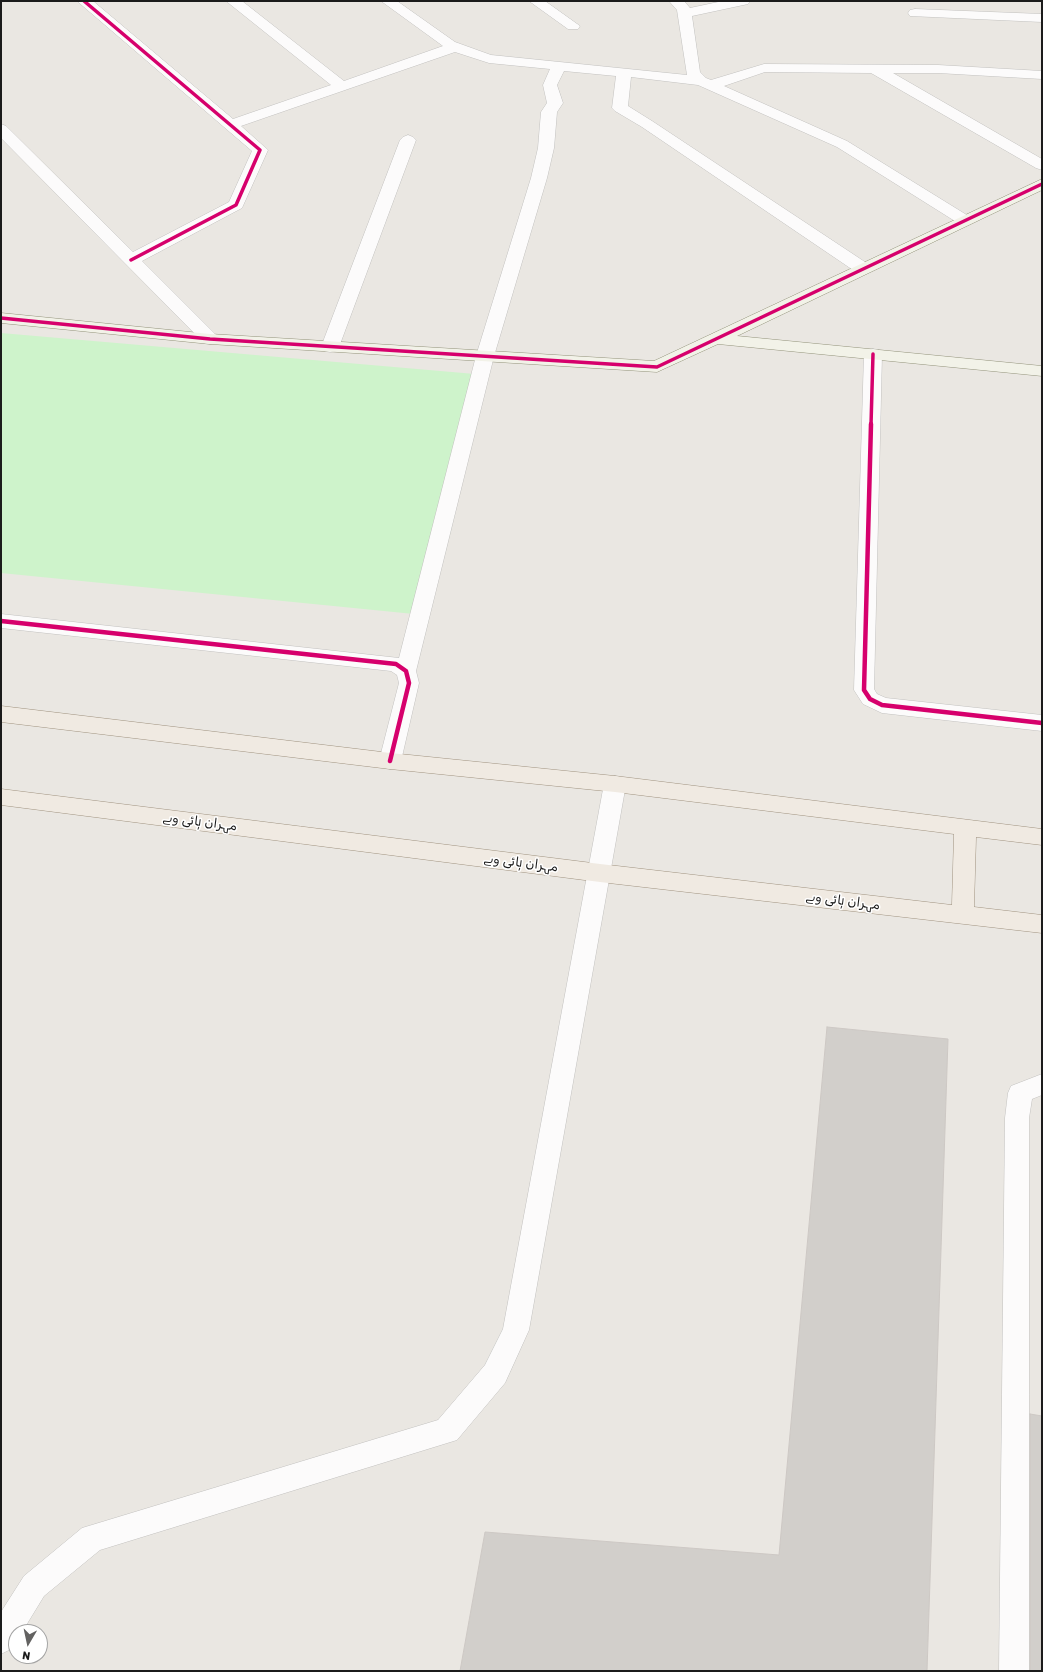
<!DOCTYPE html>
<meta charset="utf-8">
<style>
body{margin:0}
#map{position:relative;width:1043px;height:1672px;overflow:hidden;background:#eae7e2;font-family:Rubik,sans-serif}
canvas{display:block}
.frame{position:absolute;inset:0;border:2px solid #1b1b1b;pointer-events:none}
.north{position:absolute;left:8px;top:1624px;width:40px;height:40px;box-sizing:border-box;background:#fff;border:1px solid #a4a4a4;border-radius:50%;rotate:189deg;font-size:11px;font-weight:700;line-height:16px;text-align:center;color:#1b1b1b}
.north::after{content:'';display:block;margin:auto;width:14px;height:18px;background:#636261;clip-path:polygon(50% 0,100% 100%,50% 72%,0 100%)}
</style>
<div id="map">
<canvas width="1043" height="1672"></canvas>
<div class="frame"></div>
<div class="north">N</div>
</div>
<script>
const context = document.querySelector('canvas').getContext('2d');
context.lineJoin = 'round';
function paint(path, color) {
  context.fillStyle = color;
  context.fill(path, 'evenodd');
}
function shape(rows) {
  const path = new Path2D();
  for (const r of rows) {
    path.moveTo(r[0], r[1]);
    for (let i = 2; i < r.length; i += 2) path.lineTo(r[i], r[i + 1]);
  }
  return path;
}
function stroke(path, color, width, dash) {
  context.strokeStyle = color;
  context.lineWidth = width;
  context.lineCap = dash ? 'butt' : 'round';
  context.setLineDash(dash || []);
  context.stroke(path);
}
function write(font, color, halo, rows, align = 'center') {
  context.font = font + ' Rubik,Cairo,sans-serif';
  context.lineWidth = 3;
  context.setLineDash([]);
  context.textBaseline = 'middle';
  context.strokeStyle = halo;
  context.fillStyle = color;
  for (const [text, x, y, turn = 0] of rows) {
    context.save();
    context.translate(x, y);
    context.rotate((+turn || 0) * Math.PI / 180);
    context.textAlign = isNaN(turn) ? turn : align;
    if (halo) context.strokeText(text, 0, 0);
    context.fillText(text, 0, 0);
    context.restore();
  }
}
const park = shape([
 [1,333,475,374,414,614,1,573]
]);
const building = shape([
 [827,1027,948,1039,927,1671,460,1671,485,1532,779,1555,827,1027],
 [1030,1414,1042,1416,1042,1671,1030,1671,1030,1414]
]);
const lane = shape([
 [615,776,623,778,626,784,529,1330,505,1383,457,1440,100,1550,44,1596,22,1632,16,1632,16,1642,11,1649,1,1654,1,1612,24,1576,82,1528,438,1420,485,1365,503,1329,604,784,607,778,615,776],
 [1042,1074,1042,1095,1032,1099,1029,1118,1029,1671,999,1671,1005,1118,1008,1093,1011,1086,1042,1074]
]);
const street = shape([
 [77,1,93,1,233,119,331,85,226,1,242,1,344,81,443,46,381,1,397,1,455,42,491,55,687,75,677,10,669,1,684,1,690,8,723,1,750,1,748,4,692,16,700,72,706,78,711,80,764,64,938,65,1042,71,1042,79,938,73,893,73,1042,159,1042,170,1036,168,871,73,765,72,724,86,847,141,970,217,972,220,970,223,964,225,958,223,837,147,698,85,631,77,628,106,652,121,868,264,870,268,868,272,862,273,856,272,642,127,615,111,612,108,616,76,564,71,557,85,563,103,557,112,554,148,547,178,494,356,416,671,419,683,401,761,398,767,390,769,382,767,379,761,399,683,397,675,391,671,1,628,1,614,399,658,476,356,531,178,538,148,541,112,547,103,543,85,550,69,489,63,455,52,241,126,268,150,242,208,142,261,216,335,219,339,216,343,210,344,204,343,1,138,1,124,6,126,133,252,229,202,252,151,77,1],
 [529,1,545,1,580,26,578,29,568,29,529,1],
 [915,9,1042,14,1042,22,910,16,908,13,910,10,915,9],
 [408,135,413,137,416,140,339,347,336,351,330,352,324,351,321,347,400,140,403,137,408,135],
 [873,349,879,350,882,354,874,689,877,694,886,698,1042,715,1042,731,882,713,863,704,854,690,864,354,867,350,873,349]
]);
const secondary = shape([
 [1042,179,1042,190,737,336,1042,366,1042,376,718,344,657,372,210,344,1,323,1,313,210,334,654,361,1042,179]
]);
const primary = shape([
 [1,706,390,753,615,776,1042,829,1042,845,976,837,974,907,1042,915,1042,933,600,882,1,805,1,789,600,864,952,905,954,834,615,792,390,769,1,722,1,706]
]);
const cyclewayFar1 = shape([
 [84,1,260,150,236,205,131,260],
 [1,318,210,339,657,367,1042,184],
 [871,425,873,354]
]);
const cycleway = shape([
 [871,424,864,690,870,699,882,705,1042,723],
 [1,621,396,664,406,671,409,683,390,761]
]);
const streetNames = [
 ["مہران ہائی وے",200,822,7],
 ["مہران ہائی وے",521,863,7],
 ["مہران ہائی وے",843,901,7]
];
paint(park, '#cef3cb');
paint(building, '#d2cfcb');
stroke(building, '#cdc8c4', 1);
stroke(lane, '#c2c1bf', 1);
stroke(street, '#c2c1bf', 1);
stroke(secondary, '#93937b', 1);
stroke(primary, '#a09380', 1);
paint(lane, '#fcfbfb');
paint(street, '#fcfbfb');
paint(secondary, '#f2f2e8');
paint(primary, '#f0eae2');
stroke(cyclewayFar1, '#d6006c', 3.5);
stroke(cycleway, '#d6006c', 4.5);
write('13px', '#1b1b1b', '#fff', streetNames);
</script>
